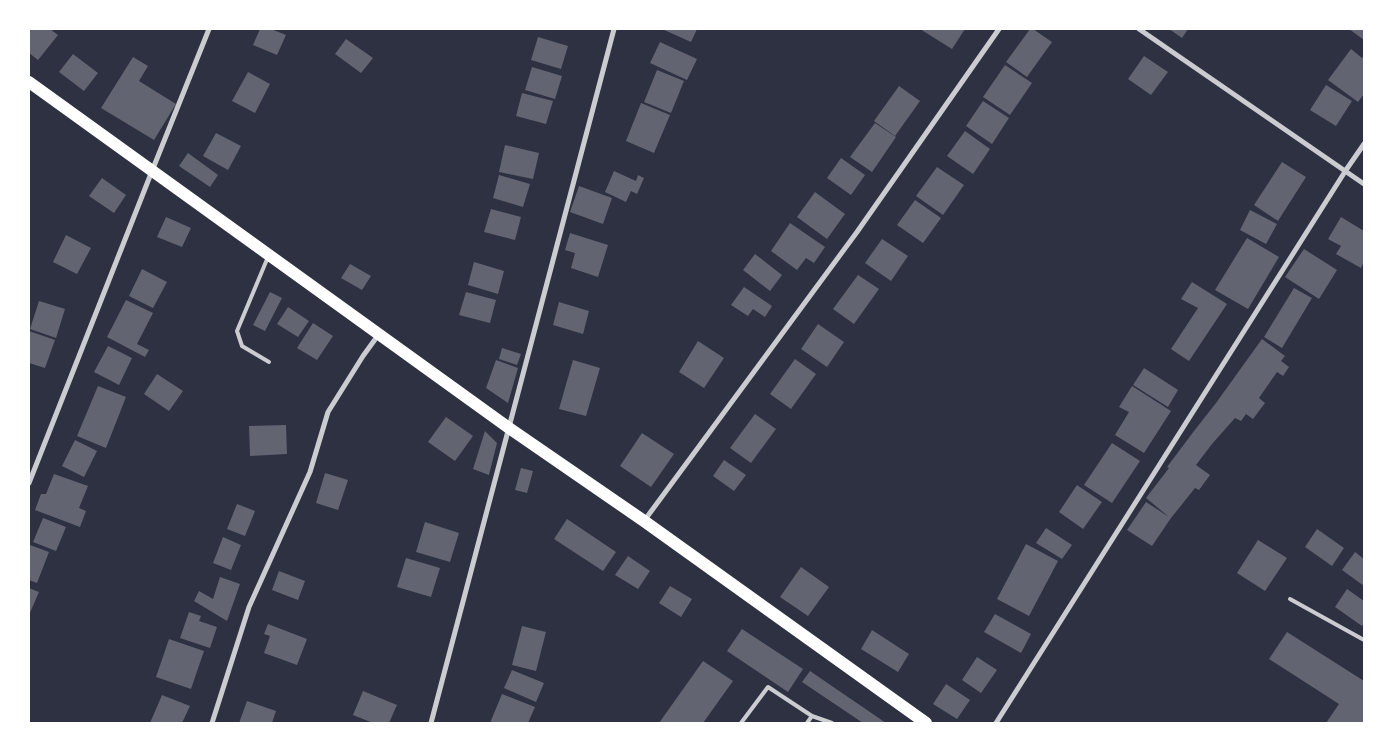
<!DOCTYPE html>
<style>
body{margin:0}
#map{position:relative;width:1393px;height:752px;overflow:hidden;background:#2d3142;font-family:"IBM Plex Sans",sans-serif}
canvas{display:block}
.frame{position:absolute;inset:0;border:30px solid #fff;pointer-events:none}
</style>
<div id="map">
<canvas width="1393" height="752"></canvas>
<div class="frame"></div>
</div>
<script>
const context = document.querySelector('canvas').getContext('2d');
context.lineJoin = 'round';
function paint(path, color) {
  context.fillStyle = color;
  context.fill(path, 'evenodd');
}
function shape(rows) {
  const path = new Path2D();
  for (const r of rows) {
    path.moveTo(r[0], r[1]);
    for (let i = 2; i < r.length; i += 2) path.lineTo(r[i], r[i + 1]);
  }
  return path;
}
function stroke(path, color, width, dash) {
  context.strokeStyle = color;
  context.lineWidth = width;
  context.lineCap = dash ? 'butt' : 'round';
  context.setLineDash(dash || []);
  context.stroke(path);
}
const building = shape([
 [29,29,50,29,58,35,38,60,29,53],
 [260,29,271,29,286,35,277,55,253,45],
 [662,29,697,29,691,42],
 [920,29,965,29,952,49],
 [1030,29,1033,29,1052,42,1027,77,1006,62],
 [1169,29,1188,29,1182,38],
 [1349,29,1364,29,1364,40],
 [538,37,568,46,561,69,531,60],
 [346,39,373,58,361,73,335,54],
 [660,42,697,59,687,80,650,63],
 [1351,49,1362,58,1364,56,1364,94,1358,102,1328,80],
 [73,54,98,73,84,91,59,72],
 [1144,56,1168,72,1151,95,1128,79],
 [133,57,148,66,139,81,176,104,154,140,101,108],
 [1005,65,1032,83,1010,115,983,97],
 [532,67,562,76,555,99,525,90],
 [657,70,684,81,671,113,644,102],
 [248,72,270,84,255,113,232,101],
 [1326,85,1352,101,1336,126,1310,110],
 [899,86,920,101,895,136,874,121],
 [522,93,553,101,546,124,516,116],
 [983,101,1009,118,992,144,966,126],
 [641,103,670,115,654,153,626,141],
 [875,123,896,137,872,172,850,157],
 [965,131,990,149,973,174,947,156],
 [216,133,241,146,228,170,203,156],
 [505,145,539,153,533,179,499,172],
 [188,153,218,175,210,187,179,166],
 [841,158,865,175,851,195,827,178],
 [1282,162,1306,177,1278,221,1254,205],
 [937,167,964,185,943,215,916,196],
 [614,171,636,181,638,175,644,178,637,194,631,191,626,202,605,192],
 [499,175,530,184,523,207,493,198],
 [102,178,126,195,114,213,89,196],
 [579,186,612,198,603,224,570,212],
 [815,192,845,214,827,239,797,217],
 [915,200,941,218,923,243,897,225],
 [491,209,521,217,515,240,484,232],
 [1250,210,1277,224,1266,244,1240,230],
 [166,217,191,228,182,247,157,237],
 [1341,217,1364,231,1364,261,1361,268,1336,254,1341,246,1328,239],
 [790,223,825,247,814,263,806,258,797,270,771,251],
 [570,233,608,245,598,277,571,268,575,253,565,250],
 [66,235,91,248,77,274,53,262],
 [1247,238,1279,257,1248,309,1215,290],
 [882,239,908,256,891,281,865,263],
 [1304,249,1337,270,1319,299,1285,277],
 [755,254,782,275,770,291,743,270],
 [474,262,504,271,498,294,468,285],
 [350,264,371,276,362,290,341,278],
 [142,269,167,282,153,308,129,296],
 [858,275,879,289,854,324,833,309],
 [1192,282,1227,304,1189,361,1171,349,1198,308,1181,299],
 [744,287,772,306,765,317,753,309,748,316,731,305],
 [1294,288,1312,298,1282,348,1264,337],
 [270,292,282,298,265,331,253,325],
 [466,292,496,300,490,323,459,315],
 [126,300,153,313,137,344,149,350,145,357,107,337],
 [39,301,65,309,56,338,30,329],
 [559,302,589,311,583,334,553,325],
 [288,307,309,321,298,337,277,324],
 [313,323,333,336,317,360,297,348],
 [818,324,844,342,827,367,801,349],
 [29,331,55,340,45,368,29,363],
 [1262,339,1285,356,1281,361,1289,367,1283,376,1277,372,1259,398,1265,403,1253,419,1246,414,1241,421,1235,418,1212,444,1196,465,1210,475,1199,490,1195,488,1171,518,1152,546,1127,530,1146,502,1169,517,1146,498,1169,468,1167,467,1194,431,1216,403],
 [698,341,724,358,704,388,679,372],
 [108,346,132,358,119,385,94,372],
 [502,348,521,354,517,365,499,359],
 [795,359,816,374,791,409,770,394],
 [496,360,518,368,508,403,486,388],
 [573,360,600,368,586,416,559,409],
 [1144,368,1178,390,1168,407,1133,385],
 [157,374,183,391,169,411,144,394],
 [98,386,126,397,106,448,77,436],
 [1132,386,1171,411,1144,453,1115,435,1129,412,1119,407],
 [755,414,776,429,751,463,730,448],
 [446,417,473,436,455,461,428,442],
 [286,425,287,454,250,456,249,426],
 [485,431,497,443,489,475,473,469],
 [642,433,674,454,651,487,620,466],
 [75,440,97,451,84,477,62,466],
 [1112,443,1140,461,1112,503,1084,485],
 [724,460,746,475,734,491,713,476],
 [521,468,533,471,527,493,515,490],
 [325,473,348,480,338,510,316,503],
 [54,474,88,486,79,508,86,511,80,527,35,510,41,494,46,494],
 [1077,485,1102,502,1083,529,1059,512],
 [237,504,255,511,245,536,227,529],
 [43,518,66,527,56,551,33,542],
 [567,519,616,552,603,571,554,539],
 [425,522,459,533,450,562,416,552],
 [1046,528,1072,545,1062,559,1036,543],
 [1317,529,1344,548,1332,566,1305,547],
 [223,537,241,545,231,570,213,563],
 [1258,540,1287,558,1265,591,1237,573],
 [1026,544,1058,561,1029,616,997,599],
 [30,545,49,552,37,583,29,580,29,549],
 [1355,552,1364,559,1364,586,1342,570],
 [628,556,650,571,638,589,615,575],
 [406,558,440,568,431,597,397,587],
 [801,567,829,587,808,616,780,597],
 [279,571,305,581,298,600,272,590],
 [220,577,240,584,227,621,194,601,199,591,213,599],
 [670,586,692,599,681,617,659,603],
 [29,588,39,592,29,615],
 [1347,589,1364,601,1364,623,1362,626,1335,607],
 [189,612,201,616,199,621,217,627,210,648,180,638],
 [995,614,1031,634,1021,653,984,632],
 [268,624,307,639,297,665,264,653,270,636,264,634],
 [522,626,546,632,536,671,512,665],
 [742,629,803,669,788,692,727,651],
 [872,630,909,654,898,672,861,649],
 [1287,632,1364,681,1364,723,1326,723,1339,704,1269,659],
 [169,639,204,651,191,689,156,677],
 [977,657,997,670,981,693,962,680],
 [703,661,733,681,703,723,659,723],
 [512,670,544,683,536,702,504,688],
 [810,671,886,723,863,723,802,682],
 [946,684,970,700,957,719,933,704],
 [363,691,397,705,389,723,373,723,353,715],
 [502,694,535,707,528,723,490,723],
 [162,695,190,706,182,723,150,723],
 [247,701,276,711,272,723,239,723]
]);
const service = shape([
 [268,257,237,331,242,346,269,362],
 [1290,599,1364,640],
 [741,723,768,687,812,716,832,723],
 [807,723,812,716]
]);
const minor = shape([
 [1139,29,1364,184],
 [29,483,152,171,209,29],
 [644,521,857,232,999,29],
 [212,723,249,607,310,472,328,412,363,356,379,334],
 [431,723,614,29],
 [996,723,1346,170,1364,144]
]);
const primary = shape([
 [29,82,509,428,644,521,926,723]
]);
paint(building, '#626471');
stroke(service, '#caccd0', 4);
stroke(minor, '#caccd0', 5);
stroke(primary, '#fff', 12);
</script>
